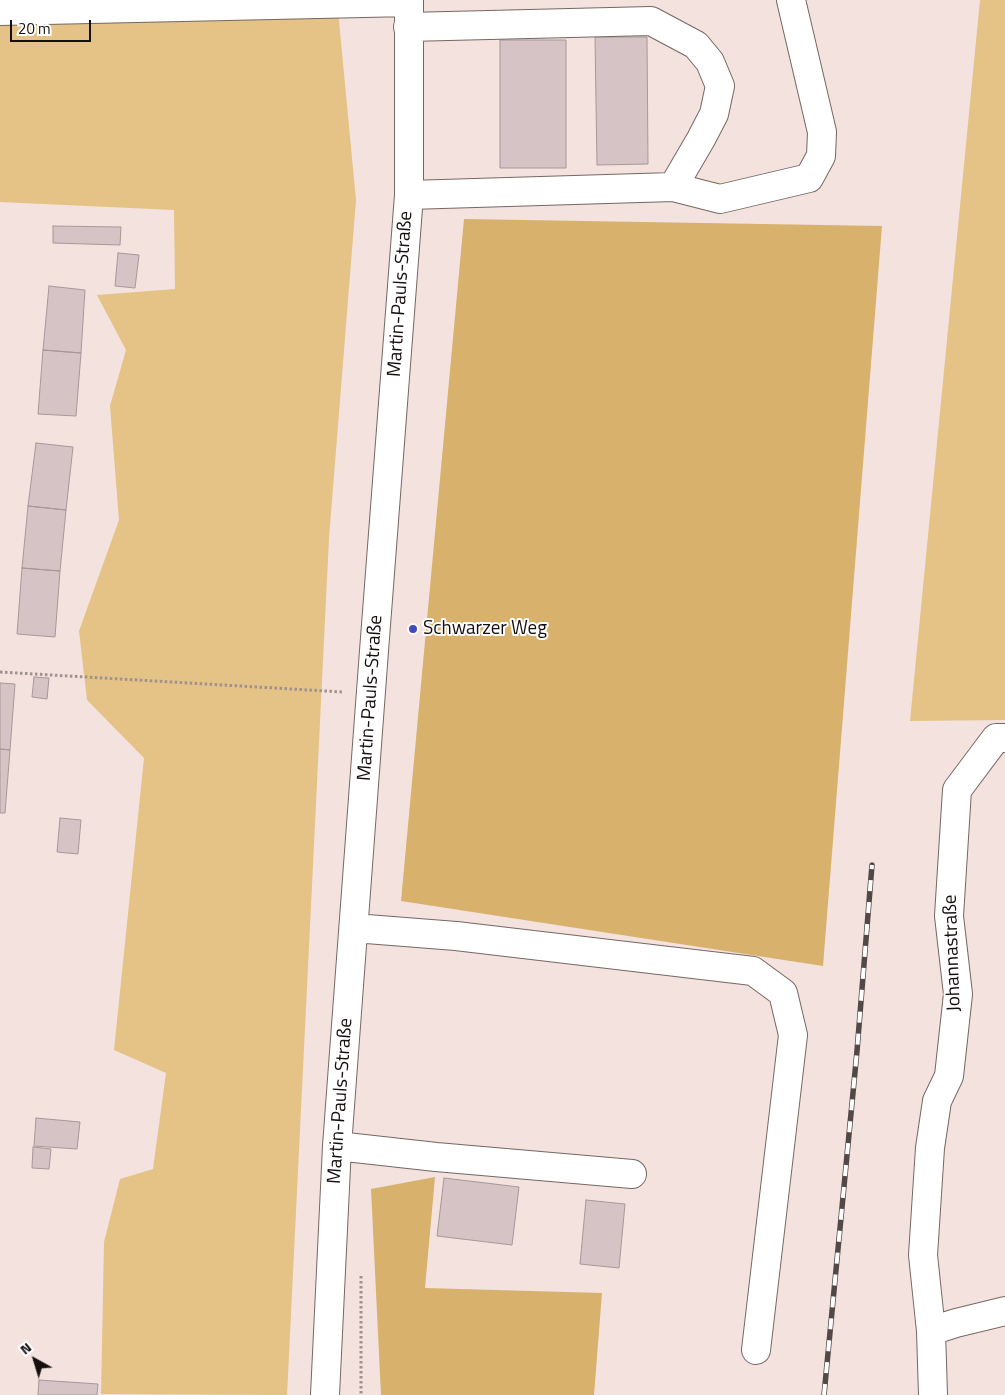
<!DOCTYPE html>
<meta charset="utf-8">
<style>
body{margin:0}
#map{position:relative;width:1005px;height:1395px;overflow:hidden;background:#f3e2de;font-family:"Titillium Web",sans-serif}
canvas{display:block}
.north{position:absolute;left:10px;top:1335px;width:50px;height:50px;-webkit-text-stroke:4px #fff;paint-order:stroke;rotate:321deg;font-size:14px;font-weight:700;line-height:20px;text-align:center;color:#150f0e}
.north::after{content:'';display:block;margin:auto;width:18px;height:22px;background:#150f0e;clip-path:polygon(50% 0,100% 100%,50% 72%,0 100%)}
.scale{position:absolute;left:10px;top:20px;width:81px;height:22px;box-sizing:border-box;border:2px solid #150f0e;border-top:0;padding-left:6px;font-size:15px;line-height:18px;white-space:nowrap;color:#150f0e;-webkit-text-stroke:4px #fff;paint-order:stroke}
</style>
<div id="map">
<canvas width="1005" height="1395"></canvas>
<div class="north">N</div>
<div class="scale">20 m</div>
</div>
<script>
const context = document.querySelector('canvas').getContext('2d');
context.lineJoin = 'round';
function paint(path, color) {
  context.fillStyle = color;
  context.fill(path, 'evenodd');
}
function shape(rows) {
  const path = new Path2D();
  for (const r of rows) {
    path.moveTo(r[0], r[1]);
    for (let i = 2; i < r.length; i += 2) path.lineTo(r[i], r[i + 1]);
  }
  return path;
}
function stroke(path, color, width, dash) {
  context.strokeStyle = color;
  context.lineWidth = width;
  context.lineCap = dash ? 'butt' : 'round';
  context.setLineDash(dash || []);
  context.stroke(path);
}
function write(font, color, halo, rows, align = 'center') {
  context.font = font + ' "Titillium Web",sans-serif';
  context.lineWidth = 4;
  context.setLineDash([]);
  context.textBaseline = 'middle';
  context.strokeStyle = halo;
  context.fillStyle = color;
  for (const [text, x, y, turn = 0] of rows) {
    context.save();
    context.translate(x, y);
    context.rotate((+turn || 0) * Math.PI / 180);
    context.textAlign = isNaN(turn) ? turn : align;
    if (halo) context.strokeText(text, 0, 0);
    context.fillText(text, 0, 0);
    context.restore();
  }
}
const green = shape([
 [0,0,337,0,356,200,329,538,287,1395,101,1394,104,1242,120,1179,153,1169,166,1073,114,1050,144,758,87,700,79,631,119,520,110,406,126,350,97,295,175,289,174,210,0,202],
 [980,0,1005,0,1005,720,910,721]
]);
const forest = shape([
 [464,219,882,226,823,966,401,901],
 [435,1177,425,1288,602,1293,594,1395,381,1395,371,1189]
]);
const building = shape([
 [595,37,647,37,648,164,597,165,595,37],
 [500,40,566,40,566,168,500,168,500,40],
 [53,226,121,227,120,245,53,243,53,226],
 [118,253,139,255,135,288,115,286,118,253],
 [49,286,85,290,81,353,43,350,49,286],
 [43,350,81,353,76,416,38,414,43,350],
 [36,443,73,447,66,510,28,506,36,443],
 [28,506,66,510,60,571,22,568,28,506],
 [22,568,60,571,55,637,17,634,22,568],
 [34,677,49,678,47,699,32,697,34,677],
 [0,683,15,684,10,750,0,749,0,683],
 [0,749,10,750,5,813,0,813,0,749],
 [60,818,81,820,78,854,57,852,60,818],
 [36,1118,80,1122,77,1149,34,1146,36,1118],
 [33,1147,51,1149,49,1169,32,1168,33,1147],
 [444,1178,519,1187,512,1245,437,1236,444,1178],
 [586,1200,625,1204,619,1268,580,1264,586,1200],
 [39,1380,98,1384,97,1395,38,1395,39,1380]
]);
const path = shape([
 [0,672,343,692],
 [361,1276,361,1395]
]);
const minor = shape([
 [0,11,409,2],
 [408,27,651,21,696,45,710,62,720,86,714,114,701,139,673,187],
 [409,195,673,187,720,199,809,178,821,156,822,132,791,0],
 [354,928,456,936,753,971,783,993,793,1035,756,1350],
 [337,1146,436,1157,632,1174],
 [931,1331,956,1323,1005,1311],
 [325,1395,337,1146,374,651,409,195,409,0],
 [933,1395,931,1331,923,1255,930,1148,937,1101,949,1076,958,994,949,916,957,790,996,738,1005,738]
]);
const rail = shape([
 [824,1395,857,1051,872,865]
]);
const markers = [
 [413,629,5,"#444abf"]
];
const streetNames = [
 ["Martin-Pauls-Straße",401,294,-86],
 ["Martin-Pauls-Straße",371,698,-86],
 ["Johannastraße",953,953,-92],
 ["Martin-Pauls-Straße",341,1101,-86]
];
const poiNames = [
 ["Schwarzer Weg",423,629]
];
paint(green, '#e5c286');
paint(forest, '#d8b16d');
paint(building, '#d5c3c5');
stroke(building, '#a89799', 1);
stroke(minor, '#766763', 30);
stroke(path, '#9e928f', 3, [2.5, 2.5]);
stroke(minor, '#fff', 28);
stroke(rail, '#524947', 5.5);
stroke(rail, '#fff', 4, [11]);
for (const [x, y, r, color] of markers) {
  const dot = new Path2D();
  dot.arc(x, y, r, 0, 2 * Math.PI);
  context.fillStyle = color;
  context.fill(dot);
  stroke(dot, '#fff', 2);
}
write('19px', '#150f0e', '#fff', streetNames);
write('19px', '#150f0e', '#fff', poiNames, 'left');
</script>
